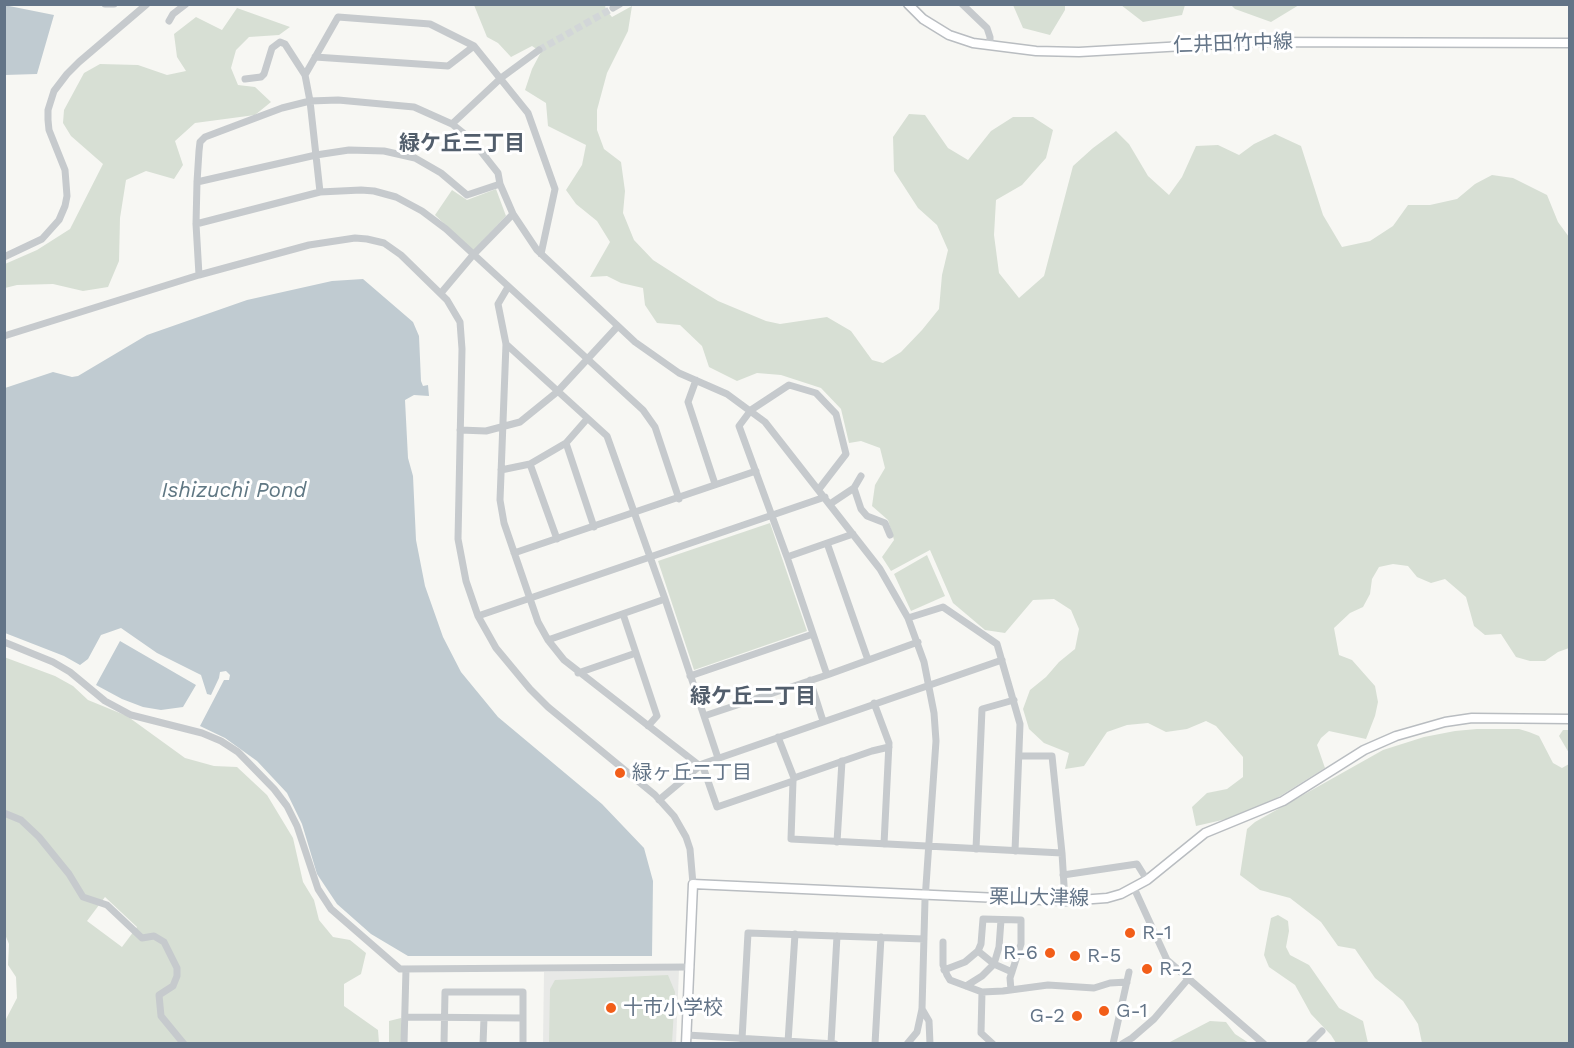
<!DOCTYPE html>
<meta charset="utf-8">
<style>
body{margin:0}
#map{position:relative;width:1574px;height:1048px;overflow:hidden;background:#f7f7f3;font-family:"Work Sans",sans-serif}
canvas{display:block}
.frame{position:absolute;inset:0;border:6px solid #637487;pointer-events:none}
</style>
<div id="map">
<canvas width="1574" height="1048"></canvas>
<div class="frame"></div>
</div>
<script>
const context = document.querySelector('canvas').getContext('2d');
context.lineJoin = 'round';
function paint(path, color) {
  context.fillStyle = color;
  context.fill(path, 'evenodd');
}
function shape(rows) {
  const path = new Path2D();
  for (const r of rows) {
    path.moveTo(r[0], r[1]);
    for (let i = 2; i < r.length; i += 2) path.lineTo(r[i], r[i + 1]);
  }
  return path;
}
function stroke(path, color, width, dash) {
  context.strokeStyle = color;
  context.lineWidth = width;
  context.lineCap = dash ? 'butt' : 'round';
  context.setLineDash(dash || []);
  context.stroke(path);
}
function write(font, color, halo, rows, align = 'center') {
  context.font = font + ' "Work Sans","Noto Sans JP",sans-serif';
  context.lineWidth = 6;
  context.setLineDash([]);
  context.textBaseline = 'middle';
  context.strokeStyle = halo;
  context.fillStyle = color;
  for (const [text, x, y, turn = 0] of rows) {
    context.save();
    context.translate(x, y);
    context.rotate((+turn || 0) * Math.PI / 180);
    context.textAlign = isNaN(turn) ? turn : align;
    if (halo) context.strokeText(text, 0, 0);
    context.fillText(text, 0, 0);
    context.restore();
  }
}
const built = shape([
 [679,970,676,1043,543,1044,544,972]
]);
const green = shape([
 [474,5,605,5,606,10,612,17,632,6,628,31,607,73,597,110,597,130,604,149,621,162,625,191,623,213,634,240,653,260,692,285,718,301,766,321,780,324,827,317,851,331,872,360,883,363,901,352,922,330,939,309,942,275,948,250,937,225,918,208,894,171,893,137,909,114,925,115,948,148,968,160,991,131,1013,117,1033,117,1053,130,1046,158,1022,185,996,200,994,235,999,273,1019,298,1044,276,1073,166,1093,148,1116,131,1129,144,1148,176,1169,195,1182,177,1196,146,1218,145,1239,155,1254,144,1275,134,1301,146,1323,215,1342,247,1370,241,1393,226,1408,205,1430,205,1457,199,1475,184,1492,175,1513,178,1547,195,1558,222,1569,237,1569,648,1558,652,1545,661,1530,661,1516,657,1501,634,1485,635,1474,626,1466,597,1445,579,1431,583,1417,577,1408,566,1393,564,1379,567,1372,579,1370,594,1363,607,1350,613,1334,628,1339,655,1352,660,1375,686,1378,702,1375,716,1366,739,1329,731,1321,738,1317,745,1325,768,1277,798,1248,811,1231,818,1196,826,1192,807,1207,793,1227,789,1243,777,1243,757,1216,726,1206,721,1187,729,1166,732,1148,723,1127,725,1107,732,1084,766,1065,769,1069,753,1044,743,1029,729,1023,709,1030,690,1046,677,1059,662,1075,649,1079,629,1071,610,1054,599,1033,600,1005,633,985,630,953,603,930,550,891,571,882,557,894,540,888,520,872,506,875,485,885,468,880,448,861,441,849,443,841,409,821,388,781,375,757,373,737,381,709,367,702,346,680,325,657,323,645,305,643,288,621,283,607,276,590,277,610,242,597,221,576,204,566,190,582,165,586,145,548,126,546,103,525,90,532,69,541,52,532,46,511,57,498,43,487,37],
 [1013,5,1065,5,1065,10,1050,35,1023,28],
 [1121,5,1185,5,1182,15,1143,22],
 [1231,5,1299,5,1271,22,1235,9],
 [237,8,290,27,279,35,249,37,236,50,231,68,238,85,255,87,271,102,255,115,195,123,175,141,183,165,174,179,146,171,126,180,120,218,119,261,108,287,83,291,53,284,17,285,5,288,5,264,37,250,70,229,103,164,71,136,63,123,64,110,84,73,100,64,138,65,167,75,186,71,177,57,174,34,196,17,222,30],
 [496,189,506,216,473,251,435,215,452,190,467,200],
 [770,523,807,631,694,670,658,561],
 [927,555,945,596,911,611,894,574],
 [4,657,55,676,73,686,88,700,127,716,185,758,214,766,237,767,267,795,293,838,303,882,314,900,319,920,333,937,350,940,366,953,361,974,344,984,344,1006,378,1030,379,1043,5,1043,5,1021,17,998,16,977,8,965,9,944,4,932],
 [105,897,137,927,122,947,87,921],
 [1477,729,1519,729,1529,732,1539,736,1553,763,1562,768,1569,764,1569,759,1569,1043,1422,1043,1418,1024,1403,1001,1375,978,1355,949,1338,946,1321,922,1290,898,1260,890,1240,875,1247,829,1255,822,1383,750,1424,737,1455,731],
 [1563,730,1569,730,1569,753,1559,736],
 [1278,915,1288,921,1289,931,1286,947,1290,955,1309,965,1339,1008,1363,1021,1368,1043,1336,1043,1331,1035,1311,1014,1295,985,1269,967,1264,955,1271,918],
 [668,975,675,992,672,1043,549,1043,550,989,555,980],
 [401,1018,401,1043,389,1044,389,1021],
 [1210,1021,1226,1022,1235,1034,1249,1043,1168,1043]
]);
const water = shape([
 [4,5,54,15,37,74,5,75],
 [363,279,413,322,419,336,421,381,423,386,428,385,429,396,414,395,405,400,408,458,413,476,416,540,425,586,443,637,461,672,498,717,602,804,644,848,653,881,652,956,408,956,371,934,337,904,317,874,302,824,287,793,257,761,225,738,200,726,224,680,229,680,230,675,226,671,220,672,219,678,211,695,207,694,201,675,157,653,121,628,101,635,88,659,80,665,64,656,5,633,5,388,53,372,72,377,78,376,147,335,247,300,332,281],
 [120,641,196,685,183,707,161,710,143,707,122,699,96,685]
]);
const minorTunnel = shape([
 [539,50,613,8]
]);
const minor = shape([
 [105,4,114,4],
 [962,4,987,28,990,37,990,45],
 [613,8,620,4],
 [169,21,173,14,186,4],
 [315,57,448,66,474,46],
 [245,79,261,77,264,74,272,48,280,42,285,44,305,75],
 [452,124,501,78,539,50],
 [197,182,316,155,349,150,384,151,415,158,441,173,467,195,500,184],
 [320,192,310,101,305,75,338,17,430,24,474,46,528,113,555,189,541,254],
 [196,224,320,192,361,190,374,191,396,197,422,211,446,229,643,410,655,427,679,499],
 [4,257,42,239,59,220,65,206,67,196,65,170,49,130,48,120,48,110,54,91,67,74,79,62,147,4],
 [199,275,196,224,197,182,199,151,200,142,205,137,282,108,310,101,338,100,414,107,452,124,472,140,498,173,500,184,513,214,537,250,635,342,679,373,727,394,765,422,880,569,908,618,924,662,934,713,936,741,925,900,922,1009,917,1032,907,1044],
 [508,287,498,304,506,344,500,500,504,523,538,622,548,640,564,660,700,766],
 [441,293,473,255,513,214],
 [4,336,199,275,309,245,355,238,367,239,384,243,401,255,447,300,460,322,462,349,458,539,466,581,478,616,496,648,530,689,548,707,655,795,674,816,686,837,690,849,693,884],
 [506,344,607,436,665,599,718,758],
 [696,380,688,402,715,484],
 [460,430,486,431,520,422,557,392,618,326],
 [566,443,594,527],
 [530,464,557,539],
 [501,470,530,464,566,443,587,419],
 [854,488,861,509,867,516,885,523,890,535],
 [819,489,846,454,836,414,816,393,789,385,751,410,739,426,787,557,827,675],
 [830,504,854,488,861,476],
 [827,543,868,660],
 [514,553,756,471],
 [787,557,853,534],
 [623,614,657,716,648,726],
 [478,616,825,497],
 [908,618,943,607,997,644,1020,724,1015,851],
 [548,640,665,599],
 [4,642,53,662,70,672,105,701,131,715,202,733,221,741,238,752,274,789,287,806,297,826,318,889,331,909,400,969,690,967],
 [578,673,636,653],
 [690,676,813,634],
 [810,680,823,721],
 [874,703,889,743,884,844],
 [704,716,827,675,918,642],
 [778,737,794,778],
 [1019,756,1052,756,1062,853],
 [702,764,717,807,793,781,791,839,1062,853,1065,901],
 [793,781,794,778,872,751,889,747],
 [659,800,702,764,1002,660],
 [4,813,21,820,39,837,69,874,83,897,107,905,142,938,154,936,164,942,177,968,177,976,173,986,159,995,161,1016,184,1044],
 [837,842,842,761],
 [976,849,982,709,1014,700],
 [1063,875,1137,864,1147,880],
 [1134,888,1167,960,1264,1044],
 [943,942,943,965,947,975,950,980,982,992],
 [978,951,994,964,1012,972],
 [944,970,965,962,978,951,981,944,983,919,1021,920,1021,944,1010,978,1011,990],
 [966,986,982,976,994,964,999,947,1001,920],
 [922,1009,929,1021,930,1044],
 [405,1017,523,1018],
 [687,1035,835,1044],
 [742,1039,748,933,924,939],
 [788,1042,795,934],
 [831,1043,837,936],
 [404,1044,406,969],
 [444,1044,445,992,523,992,523,1044],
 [483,1044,484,1018],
 [875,1044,881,937],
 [993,1044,981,1033,982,992,1003,991,1048,985,1094,988,1110,983,1127,982],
 [1113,1044,1129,972],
 [1122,1044,1132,1038,1154,1019,1188,979],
 [1309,1044,1322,1031]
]);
const major = shape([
 [908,4,923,19,949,35,973,43,1036,51,1079,52,1254,42,1570,43],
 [686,1044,693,884,1065,901,1107,898,1121,894,1147,880,1205,833,1283,801,1364,750,1396,736,1445,722,1472,718,1570,719]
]);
const markers = [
 [620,773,6,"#f25e19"],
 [1130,933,6,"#f25e19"],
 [1050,953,6,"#f25e19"],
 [1075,956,6,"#f25e19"],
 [1147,969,6,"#f25e19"],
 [611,1008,6,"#f25e19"],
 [1104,1011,6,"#f25e19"],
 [1077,1016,6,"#f25e19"]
];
const streetNames = [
 ["仁井田竹中線",1233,44,-2],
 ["栗山大津線",1039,898,1]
];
const poiNames = [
 ["緑ヶ丘二丁目",632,773],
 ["R-1",1142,933],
 ["R-6",1038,953,"right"],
 ["R-5",1087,956],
 ["R-2",1159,969],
 ["十市小学校",623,1008],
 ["G-1",1116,1011],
 ["G-2",1065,1016,"right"]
];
const neighbourhoodNames = [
 ["緑ケ丘三丁目",462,144],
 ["緑ケ丘二丁目",753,697]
];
const waterNames = [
 ["Ishizuchi Pond",234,491]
];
paint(built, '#e8e9e7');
paint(green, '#d7dfd4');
paint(water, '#c0cbd1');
stroke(minorTunnel, '#d2d6d8', 7, [7, 3.5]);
stroke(major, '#b9bdc1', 11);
stroke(minor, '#c6cacd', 7);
stroke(major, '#fff', 8);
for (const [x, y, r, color] of markers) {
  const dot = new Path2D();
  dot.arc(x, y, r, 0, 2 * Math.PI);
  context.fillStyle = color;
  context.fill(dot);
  stroke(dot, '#fff', 2);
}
write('20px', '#637487', '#fff', streetNames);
write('20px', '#637487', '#fff', poiNames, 'left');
write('bold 21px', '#525e6c', '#fff', neighbourhoodNames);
write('italic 21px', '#5f7783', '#fff', waterNames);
</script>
